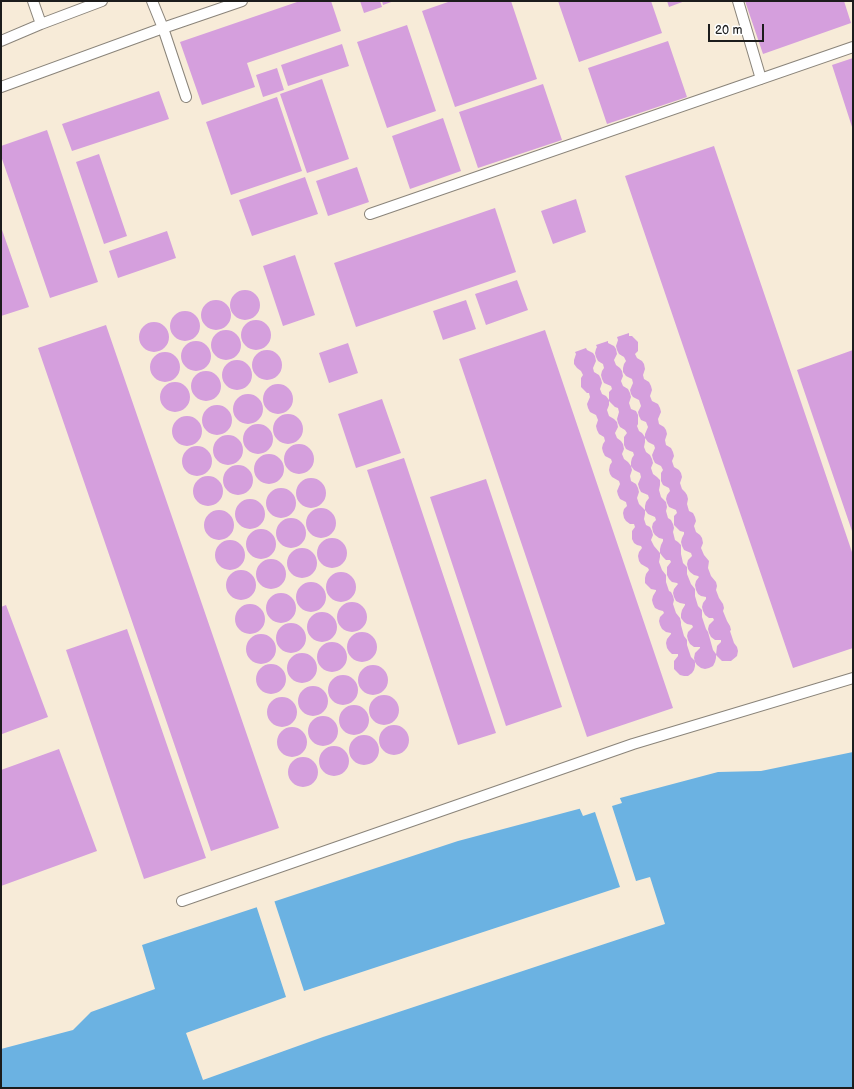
<!DOCTYPE html>
<style>
body{margin:0}
#map{position:relative;width:854px;height:1089px;overflow:hidden;background:#f7ebd8;font-family:"Balsamiq Sans",sans-serif}
canvas{display:block}
.frame{position:absolute;inset:0;border:2px solid #1c1c1c;pointer-events:none}
.scale{position:absolute;left:708px;top:24px;width:56px;height:18px;box-sizing:border-box;border:2px solid #1c1c1c;border-top:0;padding-left:5px;font-size:12px;line-height:14px;white-space:nowrap;color:#1c1c1c;-webkit-text-stroke:3px #fff;paint-order:stroke}
</style>
<div id="map">
<canvas width="854" height="1089"></canvas>
<div class="frame"></div>
<div class="scale">20 m</div>
</div>
<script>
const context = document.querySelector('canvas').getContext('2d');
context.lineJoin = 'round';
function paint(path, color) {
  context.fillStyle = color;
  context.fill(path, 'evenodd');
}
function shape(rows) {
  const path = new Path2D();
  for (const r of rows) {
    if (r.length === 3) {
      path.moveTo(r[0] + r[2], r[1]);
      path.arc(r[0], r[1], r[2], 0, 2 * Math.PI);
      continue;
    }
    path.moveTo(r[0], r[1]);
    for (let i = 2; i < r.length; i += 2) path.lineTo(r[i], r[i + 1]);
  }
  return path;
}
function stroke(path, color, width, dash) {
  context.strokeStyle = color;
  context.lineWidth = width;
  context.lineCap = dash ? 'butt' : 'round';
  context.setLineDash(dash || []);
  context.stroke(path);
}
const water = shape([
 [853,752,853,1088,1,1088,1,1049,73,1030,91,1012,155,989,142,945,458,841,718,772,761,771]
]);
const pier = shape([
 [619,796,622,803,612,806,636,881,650,877,665,924,323,1037,203,1080,186,1033,286,997,256,905,274,900,304,991,620,887,595,812,583,816,579,807]
]);
const building = shape([
 [300,1,331,1,341,31,247,63,255,87,202,105,180,42],
 [360,1,380,1,382,7,364,13],
 [382,1,394,1,383,5],
 [451,1,511,1,537,79,455,107,422,11],
 [558,1,651,1,662,33,579,62],
 [667,1,685,1,669,7],
 [745,1,844,1,851,23,763,54],
 [407,25,436,111,387,128,357,42],
 [668,41,687,97,607,124,588,68],
 [342,44,349,66,288,86,281,65],
 [853,58,853,130,832,65],
 [277,68,284,90,263,97,256,75],
 [322,79,349,159,307,173,280,94],
 [543,84,562,140,478,168,459,112],
 [159,91,169,119,72,151,62,124],
 [277,97,302,171,231,195,206,122],
 [443,118,461,171,410,189,392,136],
 [47,130,98,282,50,298,1,156,1,146],
 [714,146,853,555,853,648,793,668,625,176],
 [99,154,127,236,104,244,76,162],
 [357,167,369,202,328,216,316,181],
 [305,177,318,214,252,236,239,200],
 [576,199,586,232,553,244,541,211],
 [495,208,516,272,356,327,334,263],
 [1,227,29,307,1,316],
 [167,231,176,258,118,278,109,251],
 [295,255,315,315,283,326,263,266],
 [517,280,528,310,486,325,475,294],
 [245,305,15],
 [466,300,476,329,443,340,433,311],
 [216,315,15],
 [185,326,15],
 [256,335,15],
 [154,337,15],
 [106,325,279,828,211,851,38,348],
 [545,330,673,708,587,737,459,359],
 [226,345,15],
 [629,333,629,336,632,336,638,342,638,351,635,354,637,358,642,361,644,364,645,369,643,375,644,379,649,382,651,386,652,390,650,396,652,401,658,404,660,408,661,412,658,419,659,424,664,427,666,430,667,434,665,440,666,445,671,448,673,452,674,456,672,461,674,467,679,470,681,473,682,477,680,483,682,489,685,492,687,495,688,499,687,504,689,511,693,513,695,517,696,521,694,526,696,532,700,535,702,538,703,543,701,548,704,555,709,561,708,568,711,576,716,582,717,586,716,590,719,598,723,604,724,608,723,611,727,621,730,626,731,630,730,631,734,643,737,647,738,651,737,656,731,661,722,661,716,655,717,646,721,642,721,640,715,640,711,637,709,633,708,629,709,625,714,620,713,618,709,618,705,615,703,611,702,607,703,603,706,599,706,597,701,596,698,594,696,590,695,585,696,581,699,577,698,576,694,575,690,572,688,569,687,564,688,560,692,556,691,553,684,550,682,546,681,542,682,538,684,534,684,532,680,531,674,525,674,516,677,513,676,510,669,507,667,503,666,499,667,495,670,491,669,488,663,485,661,481,661,473,663,470,661,466,655,463,653,459,652,455,655,448,654,445,648,442,645,438,645,434,648,427,646,422,641,420,639,416,638,412,641,406,639,400,633,397,631,394,630,390,633,383,632,379,626,376,623,372,623,368,624,364,626,361,624,357,619,354,617,350,616,346,618,340,617,337],
 [608,341,608,343,614,346,616,349,617,354,614,360,616,365,620,368,622,371,623,376,621,381,623,386,628,389,630,393,631,397,629,403,631,409,636,411,638,415,638,424,637,426,639,431,642,433,645,437,645,442,644,447,646,452,650,455,652,459,653,463,651,468,653,474,657,477,660,480,660,485,659,490,661,497,666,502,667,507,666,511,668,518,671,520,673,524,674,528,673,532,675,540,678,542,681,545,681,554,683,563,687,567,687,574,691,584,695,589,695,596,698,606,702,610,702,617,706,629,708,632,713,650,716,654,716,658,715,662,713,666,709,668,705,669,701,668,697,665,695,662,694,658,695,653,700,648,700,647,694,647,690,644,688,640,687,636,688,632,693,627,692,625,687,624,684,622,681,618,681,614,682,610,685,605,685,604,680,603,676,601,674,597,673,593,674,589,678,584,677,583,672,582,669,579,667,575,667,567,671,562,670,560,666,560,663,557,660,553,660,549,661,545,663,541,663,539,659,538,655,535,653,532,652,527,653,523,656,520,655,517,648,514,645,510,645,506,646,502,649,498,648,495,641,492,639,488,638,484,641,477,640,473,634,470,631,466,631,462,632,458,634,455,633,452,630,451,626,449,624,445,624,437,627,433,625,430,620,427,618,423,617,419,619,412,618,408,615,407,609,401,609,392,612,389,611,386,604,383,602,379,601,375,602,371,604,368,603,364,598,361,596,357,595,353,596,349,597,347,596,345],
 [196,356,15],
 [348,343,358,373,329,383,319,353],
 [586,348,587,350,593,353,595,356,596,361,593,368,594,372,599,375,601,379,602,383,600,389,602,394,606,396,609,400,609,405,607,410,609,416,614,419,617,422,618,427,615,433,617,438,621,441,623,444,624,449,622,454,624,459,628,462,631,466,632,470,630,476,631,481,636,484,638,488,639,492,637,498,639,504,645,510,645,514,644,519,646,525,650,527,652,531,653,535,651,540,654,546,660,553,660,557,659,562,662,570,666,575,666,582,669,591,671,592,673,596,674,600,673,604,676,613,680,618,681,622,681,625,684,636,687,640,687,645,691,657,695,661,695,666,694,670,692,673,688,676,684,676,680,675,674,669,674,661,678,656,678,654,672,654,669,651,667,648,666,643,667,639,671,634,671,633,666,632,662,629,660,625,659,621,660,617,664,613,663,611,659,610,655,608,653,604,652,600,653,596,656,591,656,590,651,589,645,583,645,578,646,574,649,570,648,568,641,564,639,561,638,556,639,552,642,548,641,546,637,545,634,543,632,539,632,531,635,527,634,524,630,524,626,521,624,518,623,513,624,509,627,506,626,502,620,499,618,495,617,491,620,484,619,481,612,477,610,474,609,470,610,465,612,462,611,459,605,456,603,452,602,448,603,444,605,441,604,437,599,434,597,430,596,426,598,420,596,415,590,412,588,408,587,404,590,397,589,393,587,393,581,387,581,378,583,375,581,371,577,368,574,364,574,360,576,354,575,352],
 [853,350,853,534,797,370],
 [267,365,15],
 [165,367,15],
 [237,375,15],
 [206,386,15],
 [175,397,15],
 [278,399,15],
 [248,409,15],
 [382,399,401,453,356,468,338,414],
 [217,420,15],
 [288,429,15],
 [187,431,15],
 [258,439,15],
 [228,450,15],
 [299,459,15],
 [197,461,15],
 [269,469,15],
 [404,458,496,733,458,745,367,470],
 [238,480,15],
 [208,491,15],
 [311,493,15],
 [486,479,562,707,506,726,430,497],
 [281,503,15],
 [250,514,15],
 [321,523,15],
 [219,525,15],
 [291,533,15],
 [261,544,15],
 [332,553,15],
 [230,555,15],
 [302,563,15],
 [271,574,15],
 [241,585,15],
 [341,587,15],
 [311,597,15],
 [281,608,15],
 [352,617,15],
 [250,619,15],
 [6,605,48,717,2,734,1,731,1,607],
 [322,627,15],
 [291,638,15],
 [127,629,206,858,144,879,66,650],
 [362,647,15],
 [261,649,15],
 [332,657,15],
 [302,668,15],
 [271,679,15],
 [373,680,15],
 [343,690,15],
 [313,701,15],
 [384,710,15],
 [282,712,15],
 [354,720,15],
 [323,731,15],
 [394,740,15],
 [292,742,15],
 [364,750,15],
 [334,761,15],
 [59,749,97,851,1,886,1,770],
 [303,772,15]
]);
const lane = shape([
 [33,1,41,24,102,1],
 [152,1,163,28,186,97],
 [738,1,761,79],
 [1,41,41,24],
 [1,87,163,28,242,1],
 [370,214,853,47],
 [182,901,633,744,853,678]
]);
paint(water, '#6bb2e2');
paint(pier, '#f7ebd8');
paint(building, '#d59fdd');
stroke(lane, '#8a847a', 12);
stroke(lane, '#fff', 10);
</script>
